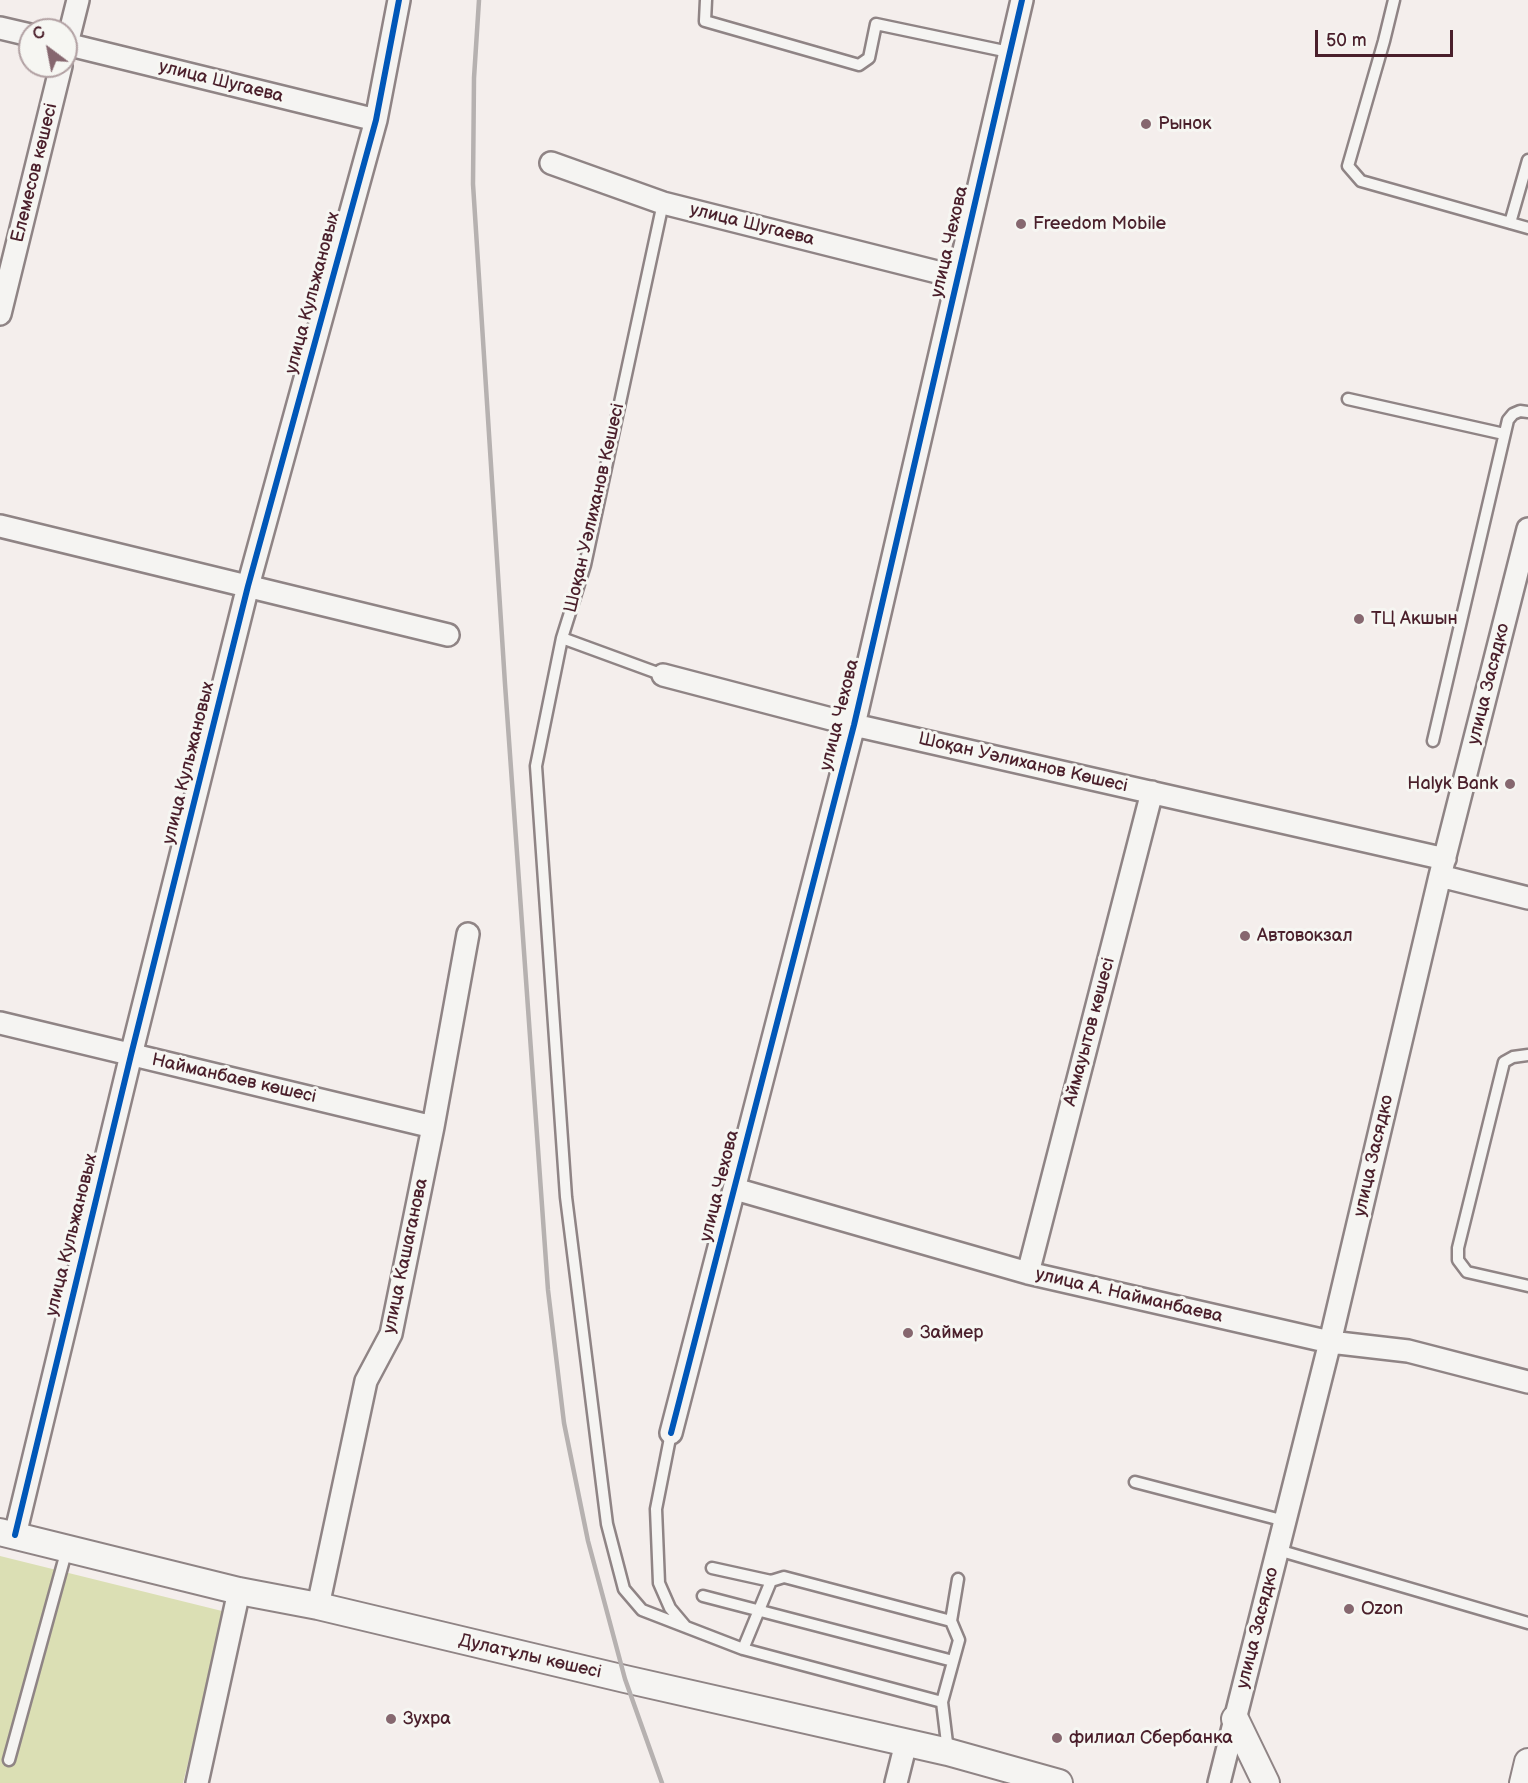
<!DOCTYPE html>
<meta charset="utf-8">
<style>
body{margin:0}
#map{position:relative;width:1528px;height:1783px;overflow:hidden;background:#f4eeec;font-family:"Balsamiq Sans",sans-serif}
canvas{display:block}
.north{position:absolute;left:18px;top:18px;width:60px;height:60px;box-sizing:border-box;background:#f6f6f2;border:2px solid #b1a0a2;border-radius:50%;rotate:328deg;font-size:16px;font-weight:700;line-height:24px;text-align:center;color:#4a1f2b}
.north::after{content:'';display:block;margin:auto;width:21px;height:27px;background:#86676f;clip-path:polygon(50% 0,100% 100%,50% 72%,0 100%)}
.scale{position:absolute;left:1315px;top:30px;width:138px;height:27px;box-sizing:border-box;border:3px solid #4a1f2b;border-top:0;padding-left:8px;font-size:18px;line-height:21px;white-space:nowrap;color:#4a1f2b;-webkit-text-stroke:4px #f6f6f2;paint-order:stroke}
</style>
<div id="map">
<canvas width="1528" height="1783"></canvas>
<div class="north">С</div>
<div class="scale">50 m</div>
</div>
<script>
const context = document.querySelector('canvas').getContext('2d');
context.lineJoin = 'round';
function paint(path, color) {
  context.fillStyle = color;
  context.fill(path, 'evenodd');
}
function shape(rows) {
  const path = new Path2D();
  for (const r of rows) {
    path.moveTo(r[0], r[1]);
    for (let i = 2; i < r.length; i += 2) path.lineTo(r[i], r[i + 1]);
  }
  return path;
}
function stroke(path, color, width, dash) {
  context.strokeStyle = color;
  context.lineWidth = width;
  context.lineCap = dash ? 'butt' : 'round';
  context.setLineDash(dash || []);
  context.stroke(path);
}
function write(font, color, halo, rows, align = 'center') {
  context.font = font + ' "Balsamiq Sans",sans-serif';
  context.lineWidth = 6;
  context.setLineDash([]);
  context.textBaseline = 'middle';
  context.strokeStyle = halo;
  context.fillStyle = color;
  for (const [text, x, y, turn = 0] of rows) {
    context.save();
    context.translate(x, y);
    context.rotate((+turn || 0) * Math.PI / 180);
    context.textAlign = isNaN(turn) ? turn : align;
    if (halo) context.strokeText(text, 0, 0);
    context.fillText(text, 0, 0);
    context.restore();
  }
}
const green = shape([
 [0,1556,226,1612,183,1783,0,1783]
]);
const service = shape([
 [706,0,705,21,859,65,869,58,876,24,1009,52],
 [1394,0,1384,41,1348,166,1361,181,1528,228],
 [663,203,585,565,562,638,663,675],
 [1510,223,1528,160],
 [1348,399,1504,434],
 [562,638,536,766,566,1197,607,1524,624,1589,642,1610,686,1627],
 [1433,741,1508,420,1513,414,1520,411,1528,412],
 [1528,1055,1513,1057,1504,1062,1458,1248,1458,1260,1467,1272,1528,1286],
 [671,1433,656,1509,659,1583,670,1608,686,1627,743,1649,942,1702],
 [1135,1482,1285,1521],
 [1278,1550,1528,1623],
 [712,1568,771,1581],
 [703,1596,953,1661],
 [743,1649,771,1581,784,1577,951,1621],
 [948,1751,942,1702,959,1640,951,1621,958,1579],
 [9,1760,67,1549]
]);
const minor = shape([
 [0,28,30,35],
 [66,44,376,120],
 [66,48,78,0],
 [551,163,663,203,957,277],
 [0,314,61,66],
 [0,526,448,635],
 [663,675,854,725,1445,859],
 [1440,876,1528,898],
 [0,1023,433,1127],
 [735,1189,1028,1273,1330,1342,1408,1351,1528,1382],
 [1028,1273,1152,792],
 [671,1433,854,725,1022,0],
 [15,1535,131,1055,248,586,376,120,399,0],
 [318,1606,366,1381,391,1334,433,1127,468,934],
 [197,1783,239,1591],
 [896,1783,906,1743],
 [1219,1783,1330,1342,1440,876,1528,529]
]);
const tertiary = shape([
 [0,1532,239,1591,318,1606,625,1679,948,1752,1059,1783],
 [1235,1719,1266,1783],
 [1523,1783,1528,1762]
]);
const rail = shape([
 [479,0,474,78,473,184,505,684,548,1290,564,1423,588,1541,625,1679,662,1783]
]);
const cycleway = shape([
 [671,1433,854,725,1022,0],
 [15,1535,131,1055,248,586,376,120,399,0]
]);
const markers = [
 [1146,124,6,"#86676f"],
 [1021,224,6,"#86676f"],
 [1359,619,6,"#86676f"],
 [1510,784,6,"#86676f"],
 [1245,936,6,"#86676f"],
 [908,1333,6,"#86676f"],
 [1349,1609,6,"#86676f"],
 [391,1719,6,"#86676f"],
 [1057,1738,6,"#86676f"]
];
const streetNames = [
 ["улица Шугаева",221,82,14],
 ["Елемесов көшесі",35,173,-76],
 ["улица Шугаева",752,225,14],
 ["улица Чехова",950,242,-77],
 ["улица Кульжановых",313,293,-75],
 ["Шоқан Уәлиханов Көшесі",595,508,-77],
 ["улица Засядко",1489,684,-76],
 ["улица Чехова",840,715,-76],
 ["улица Кульжановых",189,763,-76],
 ["Шоқан Уәлиханов Көшесі",1023,763,13],
 ["Аймауытов көшесі",1090,1032,-75],
 ["Найманбаев көшесі",234,1079,13],
 ["улица Засядко",1374,1156,-77],
 ["улица Чехова",720,1186,-76],
 ["улица Кульжановых",72,1235,-76],
 ["улица Кашаганова",406,1256,-78],
 ["улица А. Найманбаева",1129,1296,13],
 ["улица Засядко",1258,1628,-76],
 ["Дулатұлы көшесі",530,1657,13]
];
const poiNames = [
 ["Рынок",1158,124],
 ["Freedom Mobile",1033,224],
 ["ТЦ Акшын",1371,619],
 ["Halyk Bank",1498,784,"right"],
 ["Автовокзал",1257,936],
 ["Займер",920,1333],
 ["Ozon",1361,1609],
 ["Зухра",403,1719],
 ["филиал Сбербанка",1069,1738]
];
paint(green, '#dbdfb4');
stroke(service, '#8f8485', 15);
stroke(minor, '#8f8485', 26);
stroke(tertiary, '#8f8485', 30);
stroke(service, '#f5f4f2', 10);
stroke(minor, '#f5f4f2', 21);
stroke(tertiary, '#f5f4f2', 26);
stroke(rail, '#b6b1b0', 4.5);
stroke(cycleway, '#0057b8', 6);
for (const [x, y, r, color] of markers) {
  const dot = new Path2D();
  dot.arc(x, y, r, 0, 2 * Math.PI);
  context.fillStyle = color;
  context.fill(dot);
  stroke(dot, '#f6f6f2', 2);
}
write('18px', '#4a1f2b', '#f6f6f2', streetNames);
write('18px', '#4a1f2b', '#f6f6f2', poiNames, 'left');
</script>
